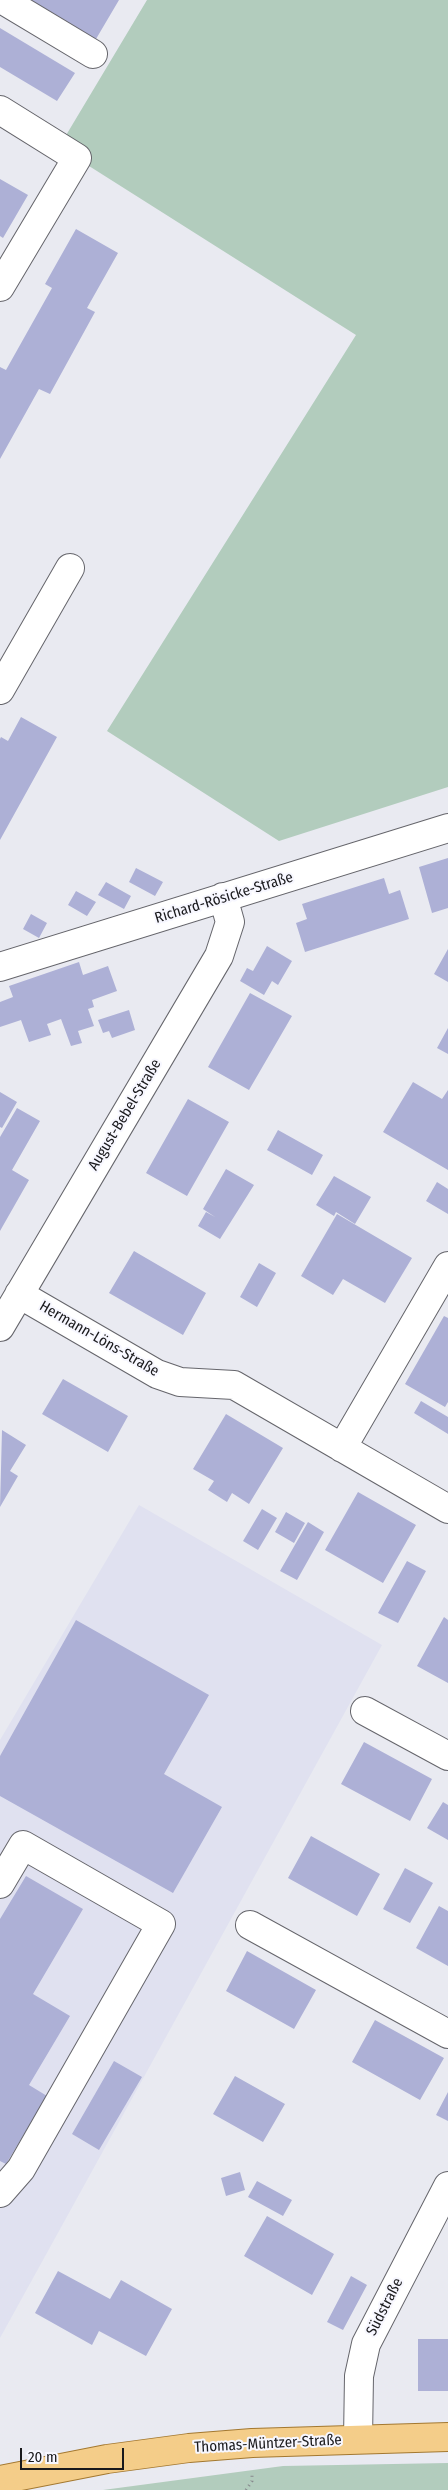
<!DOCTYPE html>
<meta charset="utf-8">
<style>
body{margin:0}
#map{position:relative;width:448px;height:2490px;overflow:hidden;background:#e9eaf1;font-family:"Fira Sans Condensed",sans-serif}
canvas{display:block}
.scale{position:absolute;left:20px;top:2448px;width:104px;height:22px;box-sizing:border-box;border:2px solid #19191c;border-top:0;padding-left:6px;font-size:15px;line-height:18px;white-space:nowrap;color:#19191c;-webkit-text-stroke:4px #f7f7ff;paint-order:stroke}
</style>
<div id="map">
<canvas width="448" height="2490"></canvas>
<div class="scale">20 m</div>
</div>
<script>
const context = document.querySelector('canvas').getContext('2d');
context.lineJoin = 'round';
function paint(path, color) {
  context.fillStyle = color;
  context.fill(path, 'evenodd');
}
function shape(rows) {
  const path = new Path2D();
  for (const r of rows) {
    path.moveTo(r[0], r[1]);
    for (let i = 2; i < r.length; i += 2) path.lineTo(r[i], r[i + 1]);
  }
  return path;
}
function stroke(path, color, width, dash) {
  context.strokeStyle = color;
  context.lineWidth = width;
  context.lineCap = dash ? 'butt' : 'round';
  context.setLineDash(dash || []);
  context.stroke(path);
}
function write(font, color, halo, rows, align = 'center') {
  context.font = font + ' "Fira Sans Condensed",sans-serif';
  context.lineWidth = 4;
  context.setLineDash([]);
  context.textBaseline = 'middle';
  context.strokeStyle = halo;
  context.fillStyle = color;
  for (const [text, x, y, turn = 0] of rows) {
    context.save();
    context.translate(x, y);
    context.rotate((+turn || 0) * Math.PI / 180);
    context.textAlign = isNaN(turn) ? turn : align;
    if (halo) context.strokeText(text, 0, 0);
    context.fillText(text, 0, 0);
    context.restore();
  }
}
const built = shape([
 [139,1505,382,1645,0,2338,0,1740]
]);
const green = shape([
 [147,0,448,0,448,787,279,841,107,731,356,335,59,147],
 [448,2463,448,2490,103,2490,283,2466]
]);
const building = shape([
 [31,0,119,0,96,39],
 [0,28,75,73,57,101,0,67],
 [0,179,28,195,3,238,0,236],
 [76,229,118,253,87,308,95,312,50,394,39,389,0,459,0,367,6,370,52,288,45,284],
 [21,717,57,737,0,840,0,739,1,737,8,741],
 [448,858,448,908,432,913,419,867],
 [136,868,163,882,155,896,129,882],
 [384,878,389,894,400,890,409,919,305,952,296,923,307,919,302,904],
 [106,882,131,896,124,909,98,895],
 [76,891,96,902,87,916,68,905],
 [31,914,47,923,39,938,23,929],
 [267,946,292,961,278,985,272,981,264,995,240,981,247,968,253,971],
 [448,949,448,982,434,974],
 [79,962,83,975,108,966,117,991,92,1000,94,1007,88,1009,94,1026,78,1031,82,1043,71,1046,61,1019,47,1024,51,1035,29,1042,21,1020,0,1027,0,1002,13,997,9,986],
 [250,993,292,1016,249,1090,208,1067],
 [129,1010,135,1030,112,1038,109,1031,103,1033,98,1020],
 [448,1028,448,1054,437,1048],
 [413,1082,442,1099,448,1090,448,1170,383,1132],
 [0,1092,17,1102,2,1128,0,1127],
 [188,1099,229,1122,187,1196,146,1173],
 [17,1108,40,1121,12,1170,29,1180,0,1231,0,1137],
 [278,1130,323,1155,312,1175,267,1150],
 [226,1169,254,1185,220,1239,198,1226,206,1212,215,1217,203,1209],
 [334,1176,371,1197,355,1224,336,1212,334,1216,316,1205],
 [437,1182,448,1189,448,1214,426,1201],
 [337,1214,412,1258,385,1303,343,1279,333,1295,301,1276],
 [134,1251,206,1293,183,1335,109,1293],
 [259,1263,276,1273,257,1307,240,1297],
 [444,1316,448,1318,448,1402,445,1407,405,1384],
 [63,1379,128,1416,108,1452,42,1414],
 [421,1401,448,1417,448,1434,414,1413],
 [226,1414,283,1448,249,1504,232,1493,227,1502,208,1490,214,1481,193,1469],
 [2,1430,26,1445,10,1471,18,1476,0,1507],
 [358,1492,416,1525,383,1583,325,1550],
 [262,1509,277,1518,258,1550,243,1541],
 [286,1512,305,1523,294,1543,275,1532],
 [308,1522,324,1532,297,1580,280,1571],
 [407,1561,426,1571,398,1623,378,1613],
 [444,1617,448,1620,448,1683,417,1666],
 [76,1620,209,1695,164,1774,222,1807,173,1893,0,1796,0,1756],
 [364,1742,432,1779,410,1821,341,1784],
 [443,1802,448,1805,448,1840,427,1828],
 [311,1836,380,1874,357,1916,288,1878],
 [405,1868,433,1883,410,1923,383,1909],
 [26,1876,83,1909,33,1994,70,2016,29,2085,47,2096,6,2164,0,2161,0,1919],
 [439,1906,448,1911,448,1966,416,1948],
 [247,1951,316,1990,294,2029,226,1991],
 [375,2020,444,2058,420,2100,352,2062],
 [114,2061,142,2077,99,2150,72,2134],
 [235,2076,285,2104,263,2142,213,2114],
 [448,2092,448,2121,436,2115],
 [240,2172,245,2190,226,2196,221,2178],
 [257,2181,292,2200,283,2216,248,2197],
 [267,2216,334,2254,312,2295,244,2256],
 [58,2271,110,2299,121,2280,172,2309,146,2356,99,2331,92,2345,35,2313],
 [351,2276,367,2285,343,2330,327,2322],
 [418,2339,448,2339,448,2391,418,2391]
]);
const path = shape([
 [246,2490,252,2481,252,2474]
]);
const minor = shape([
 [3,0,93,54],
 [0,110,77,158,0,287],
 [0,690,70,568],
 [0,967,448,828],
 [19,1294,157,1374,180,1382,234,1385,448,1509],
 [0,1327,219,956,230,922,223,897],
 [342,1448,448,1266],
 [365,1711,448,1756],
 [0,1884,23,1845,161,1924,21,2169,0,2193],
 [250,1925,448,2034],
 [358,2439,359,2376,366,2344,448,2186]
]);
const major = shape([
 [0,2480,107,2459,189,2448,252,2443,448,2437]
]);
const streetNames = [
 ["Richard-Rösicke-Straße",224,898,-17],
 ["August-Bebel-Straße",125,1115,-59],
 ["Hermann-Löns-Straße",99,1339,30],
 ["Südstraße",385,2307,-63],
 ["Thomas-Müntzer-Straße",268,2444,-3]
];
paint(built, '#e0e1f0');
paint(green, '#b2ccbd');
paint(building, '#adb0d6');
stroke(minor, '#65656b', 30);
stroke(major, '#a37830', 30);
stroke(path, '#86878c', 3, [1, 4]);
stroke(minor, '#fff', 28);
stroke(major, '#f4cd89', 28);
write('15px', '#19191c', '#f7f7ff', streetNames);
</script>
